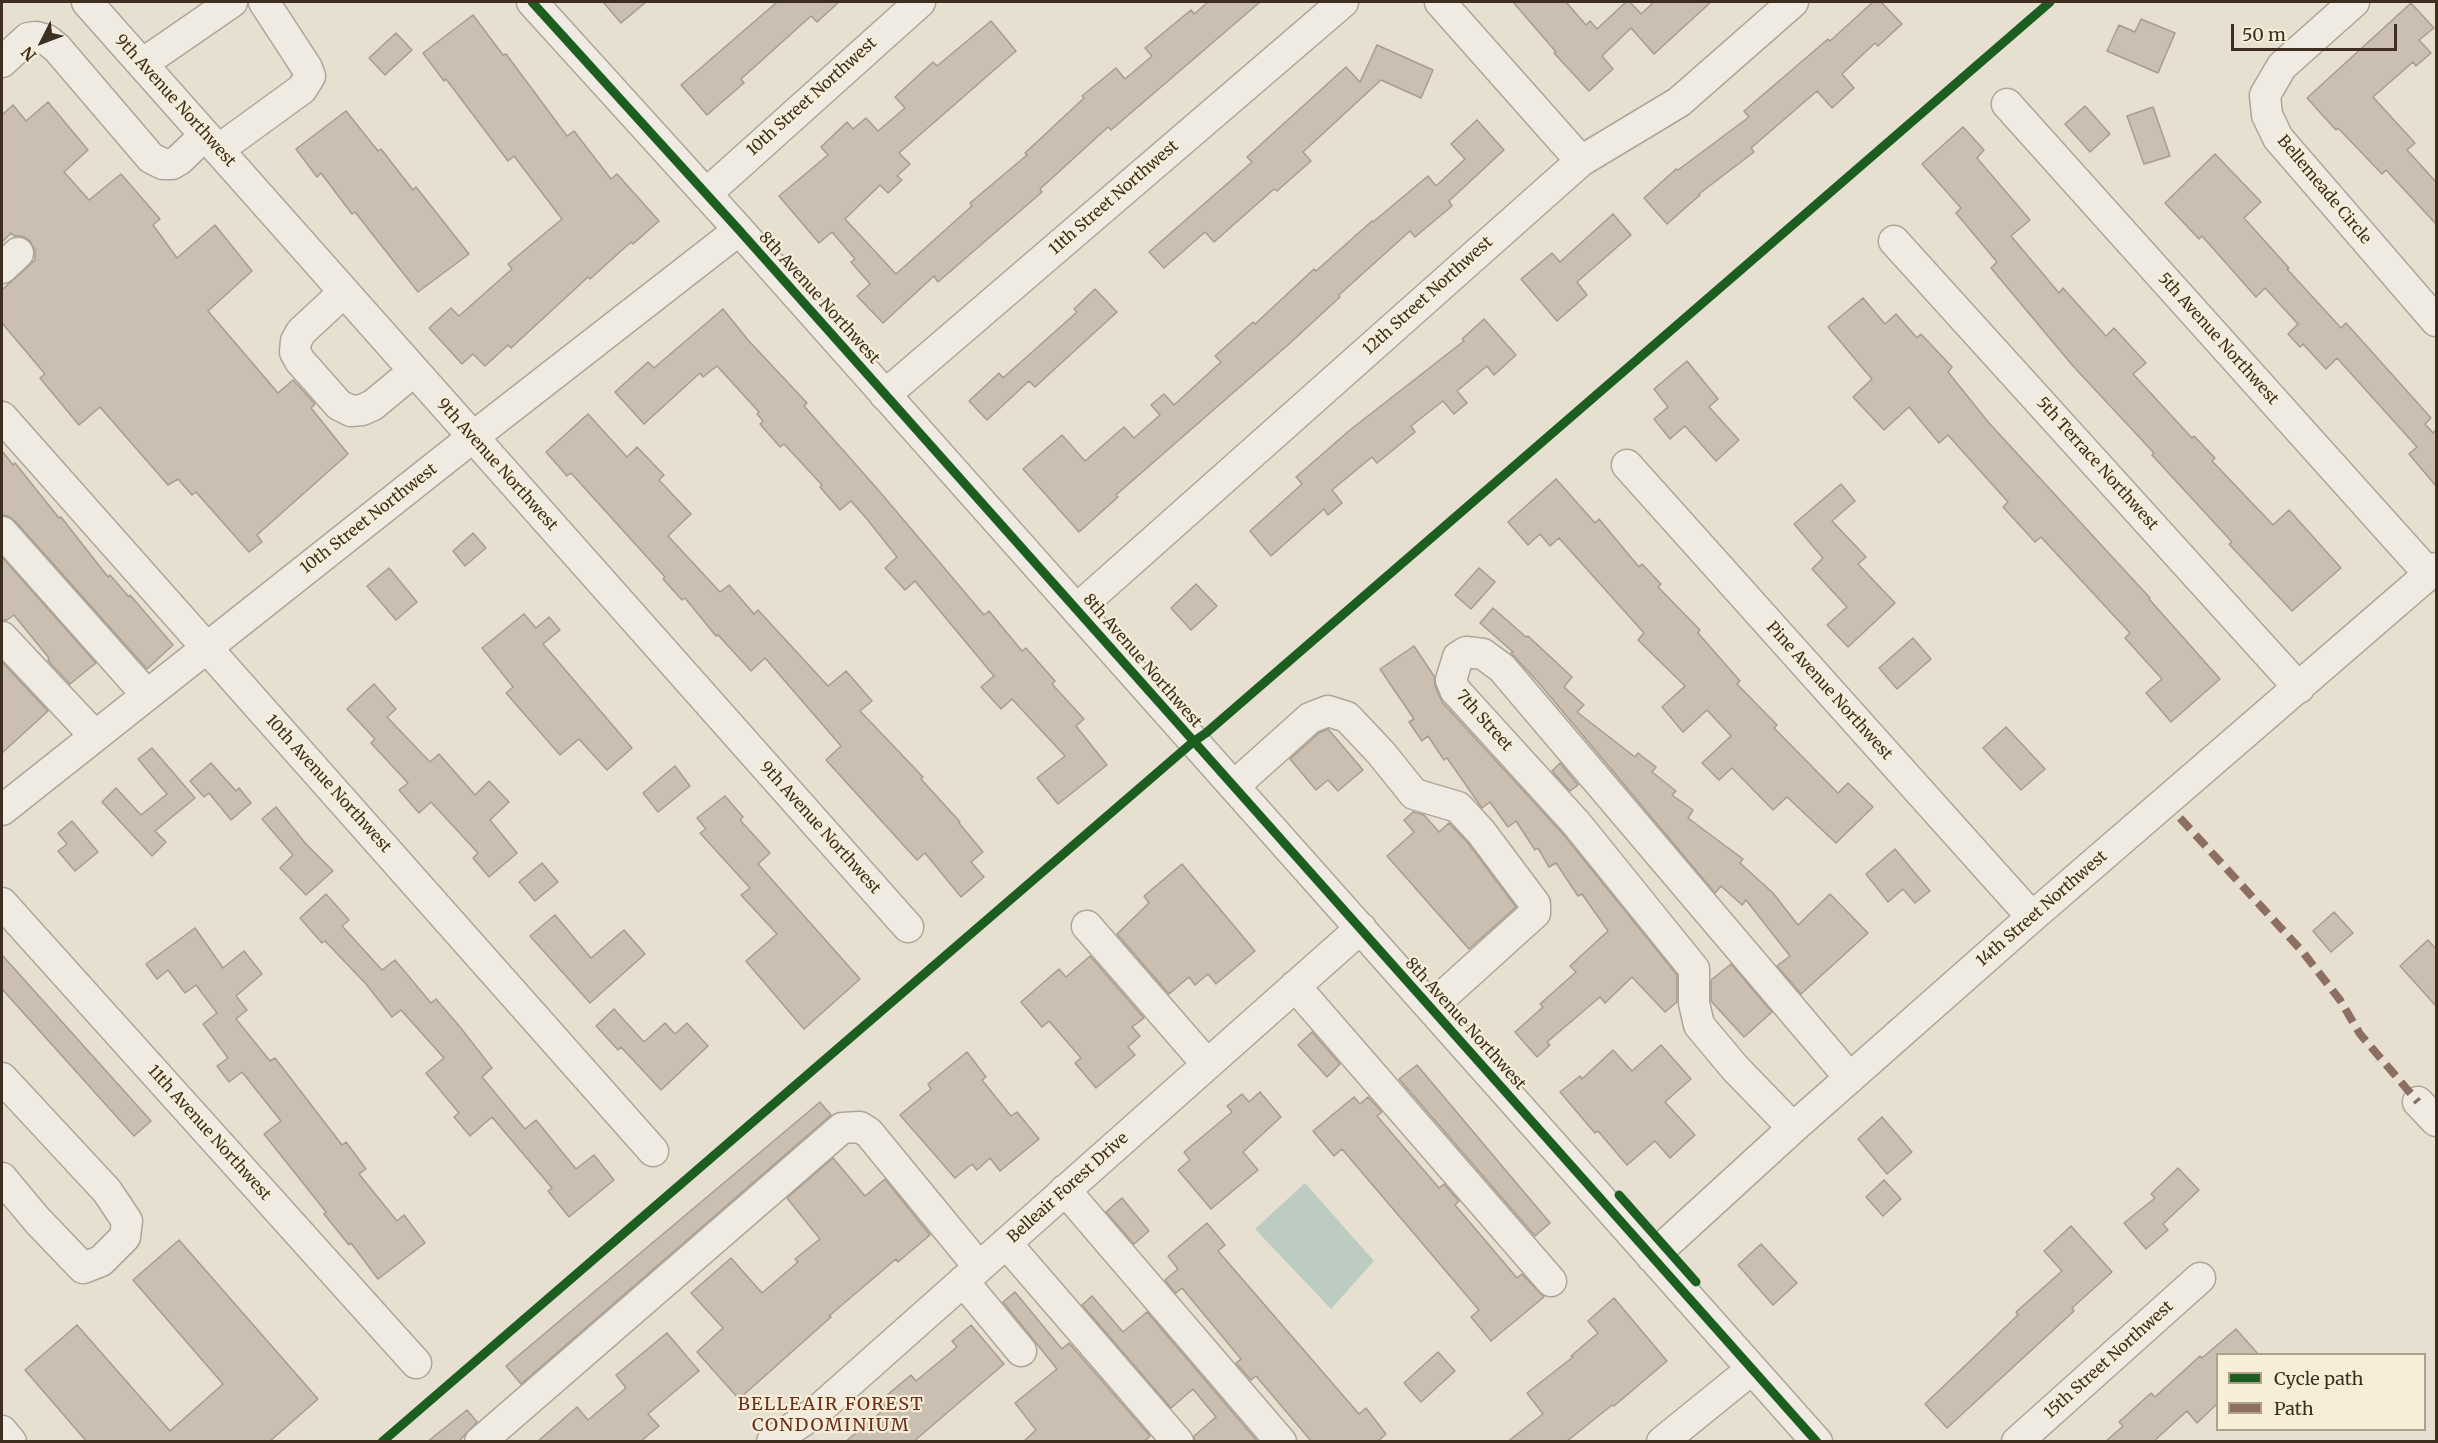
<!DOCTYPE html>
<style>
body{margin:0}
#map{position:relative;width:2438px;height:1443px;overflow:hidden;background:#e7e0d1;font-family:Merriweather,serif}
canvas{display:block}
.frame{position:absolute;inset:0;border:3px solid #3d2e20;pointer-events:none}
.legend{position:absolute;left:2216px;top:1353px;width:210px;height:78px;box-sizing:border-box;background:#f7eed8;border:2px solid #ada18e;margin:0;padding:8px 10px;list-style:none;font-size:18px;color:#3d2e20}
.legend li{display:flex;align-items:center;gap:12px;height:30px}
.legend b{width:30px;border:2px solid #ada18e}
.north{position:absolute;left:12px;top:12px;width:60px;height:60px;-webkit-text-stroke:4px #f7eed8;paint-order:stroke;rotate:228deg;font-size:16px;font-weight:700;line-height:24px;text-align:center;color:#3d2e20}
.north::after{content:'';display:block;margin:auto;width:21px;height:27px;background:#3d2e20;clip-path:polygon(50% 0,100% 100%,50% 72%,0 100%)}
.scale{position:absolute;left:2231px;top:24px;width:166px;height:27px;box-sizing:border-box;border:3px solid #3d2e20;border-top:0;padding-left:8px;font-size:18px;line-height:21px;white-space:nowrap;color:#3d2e20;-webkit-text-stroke:4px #f7eed8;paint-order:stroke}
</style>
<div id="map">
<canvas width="2438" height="1443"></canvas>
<div class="frame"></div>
<ul class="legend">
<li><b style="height:8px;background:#1b5e20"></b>Cycle path</li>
<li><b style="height:8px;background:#8d6e63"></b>Path</li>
</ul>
<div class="north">N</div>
<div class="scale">50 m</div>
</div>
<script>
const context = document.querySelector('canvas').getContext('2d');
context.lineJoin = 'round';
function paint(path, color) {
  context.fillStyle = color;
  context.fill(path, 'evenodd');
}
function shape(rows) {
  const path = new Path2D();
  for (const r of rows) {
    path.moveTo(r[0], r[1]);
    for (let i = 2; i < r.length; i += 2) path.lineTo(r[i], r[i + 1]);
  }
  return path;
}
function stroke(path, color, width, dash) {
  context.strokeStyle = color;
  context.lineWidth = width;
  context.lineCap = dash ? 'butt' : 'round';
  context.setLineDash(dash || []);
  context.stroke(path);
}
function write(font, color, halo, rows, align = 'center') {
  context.font = font + ' Merriweather,serif';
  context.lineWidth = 4.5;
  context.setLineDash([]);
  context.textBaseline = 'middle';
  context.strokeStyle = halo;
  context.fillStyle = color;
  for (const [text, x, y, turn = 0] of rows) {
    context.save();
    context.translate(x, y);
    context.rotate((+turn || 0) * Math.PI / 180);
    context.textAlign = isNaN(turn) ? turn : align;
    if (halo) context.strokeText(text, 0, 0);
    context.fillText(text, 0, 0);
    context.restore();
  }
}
const water = shape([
 [1305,1183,1374,1261,1331,1309,1255,1229]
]);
const building = shape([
 [603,2,646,2,621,23,603,2],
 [777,2,839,2,817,22,811,16,741,79,744,83,707,115,681,85,777,2],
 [1208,2,1260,2,1111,130,1108,127,1040,189,1042,192,938,282,934,276,883,323,857,296,870,284,851,262,855,259,832,232,819,243,779,196,828,155,821,147,847,122,853,129,866,118,878,131,905,108,895,97,933,62,937,66,991,21,1016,51,899,153,910,164,897,176,902,180,888,193,880,185,845,219,896,274,972,206,970,203,1027,155,1025,153,1084,98,1082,96,1116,68,1125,79,1152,56,1145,48,1191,10,1194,14,1208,2],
 [1513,2,1566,2,1586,25,1590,21,1597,29,1626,2,1630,2,1641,14,1654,2,1711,2,1654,54,1631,28,1602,56,1613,69,1589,91,1554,53,1556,52,1513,2],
 [1873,2,1881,2,1902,24,1878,46,1875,43,1842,74,1854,88,1832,108,1817,91,1751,148,1754,152,1699,194,1700,195,1667,224,1644,198,1676,169,1678,170,1749,117,1744,111,1828,39,1830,41,1873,2],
 [2411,3,2434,28,2419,40,2431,53,2416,66,2413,62,2373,97,2415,143,2407,150,2436,182,2436,224,2386,170,2382,174,2338,128,2336,130,2307,98,2411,3],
 [473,15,503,55,506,54,567,136,574,131,611,179,617,174,659,221,633,244,631,242,590,279,588,277,511,348,508,345,485,366,473,354,462,364,429,328,451,308,459,316,512,269,508,264,562,219,514,156,508,161,446,79,444,81,423,53,473,15],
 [2141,19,2175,33,2158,73,2107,51,2119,25,2135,32,2141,19],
 [396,33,412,50,385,75,369,58,396,33],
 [1377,45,1433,70,1421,98,1381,80,1303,152,1311,161,1277,191,1274,189,1214,242,1205,232,1164,268,1149,252,1252,162,1247,157,1346,67,1360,82,1377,45],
 [48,102,88,150,64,172,89,200,121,174,160,219,153,225,177,258,215,225,252,271,208,311,278,393,293,380,315,404,311,408,348,454,257,535,262,542,249,552,196,492,192,495,178,479,168,485,100,407,79,425,40,378,45,374,2,323,2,290,35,260,35,250,30,241,22,236,14,236,11,233,2,242,2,115,13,105,26,121,48,102],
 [2085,106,2110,134,2090,152,2065,124,2085,106],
 [2153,107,2170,156,2144,164,2127,116,2153,107],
 [346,111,378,151,381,149,413,190,416,187,469,254,418,292,355,212,352,214,321,173,317,177,296,149,346,111],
 [1477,120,1504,150,1449,201,1452,206,1415,237,1410,231,1339,295,1340,297,1289,344,1116,495,1118,497,1079,532,1023,469,1062,435,1085,461,1124,427,1134,438,1160,415,1151,405,1164,394,1174,405,1221,362,1215,356,1253,322,1255,324,1314,269,1316,271,1372,221,1373,222,1428,176,1436,186,1465,159,1451,144,1477,120],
 [1963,127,1984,150,1977,158,2030,220,2011,236,2059,293,2063,288,2106,336,2114,328,2146,363,2133,374,2192,438,2194,436,2215,458,2212,461,2273,525,2289,510,2341,568,2292,611,2229,544,2232,542,2152,455,2154,453,2073,366,1991,268,1997,262,1956,213,1961,208,1922,164,1963,127],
 [2215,154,2261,202,2244,218,2289,268,2287,269,2341,328,2346,323,2431,418,2425,424,2433,433,2436,430,2436,486,2409,454,2417,447,2337,358,2326,369,2303,344,2300,347,2288,334,2298,324,2265,288,2256,297,2202,236,2199,239,2165,203,2215,154],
 [1613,214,1631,235,1577,282,1587,295,1557,321,1521,279,1552,253,1560,262,1613,214],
 [1095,289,1117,312,1035,387,1029,381,987,420,969,401,999,373,1003,378,1077,312,1074,309,1095,289],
 [1863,298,1885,324,1896,314,1917,338,1921,334,1952,367,1948,372,1989,423,2150,598,2149,599,2220,679,2171,722,2146,693,2162,679,2125,638,2130,633,2041,537,2035,542,2003,507,2008,502,1948,435,1939,443,1909,407,1884,430,1853,397,1872,379,1828,327,1863,298],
 [723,309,748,340,807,403,804,406,880,492,984,615,989,611,1022,651,1026,648,1055,681,1052,684,1084,719,1076,726,1107,765,1058,804,1037,778,1065,756,1012,699,1001,709,981,687,994,676,915,581,905,590,885,568,897,557,867,519,851,501,840,510,820,487,822,485,784,444,780,447,760,424,763,421,757,414,759,412,717,366,703,377,700,373,644,424,615,392,648,362,654,368,723,309],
 [1484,319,1516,355,1494,375,1487,366,1457,391,1467,403,1454,414,1443,401,1411,426,1415,432,1377,463,1372,457,1332,490,1342,503,1328,515,1324,509,1271,556,1250,531,1302,484,1296,477,1350,430,1464,341,1462,339,1484,319],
 [1687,361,1718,399,1709,407,1739,440,1716,461,1685,426,1670,439,1654,419,1668,407,1654,389,1687,361],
 [588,414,627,457,637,447,664,475,659,480,691,514,668,536,720,592,729,585,754,614,758,610,828,686,846,671,872,701,860,711,923,777,921,779,960,822,959,823,983,852,971,862,984,877,961,897,925,853,917,860,826,760,841,746,765,658,751,671,718,635,716,636,685,598,682,600,663,579,665,577,571,473,567,476,546,452,588,414],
 [2,451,13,465,15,463,59,518,61,517,108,577,110,575,129,597,130,595,173,645,147,669,15,521,8,516,2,515,2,451],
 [1556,479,1595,523,1599,519,1639,567,1642,564,1661,584,1658,587,1700,630,1698,633,1740,681,1737,684,1777,725,1774,728,1838,793,1848,783,1873,807,1836,843,1787,797,1773,810,1732,768,1719,780,1702,763,1731,736,1707,710,1683,732,1662,707,1685,686,1638,640,1644,633,1559,538,1550,546,1540,534,1528,545,1508,522,1556,479],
 [1841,484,1855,501,1832,521,1866,557,1858,564,1895,603,1848,647,1827,625,1847,607,1812,569,1823,558,1794,524,1841,484],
 [473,533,486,548,465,566,453,551,473,533],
 [2,557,96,663,70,684,52,665,48,660,49,658,14,615,7,620,2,620,2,557],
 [389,568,417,602,396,620,367,586,389,568],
 [1479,568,1495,582,1471,609,1455,595,1479,568],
 [1196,584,1217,606,1191,630,1171,608,1196,584],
 [1493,608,1526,637,1528,636,1572,677,1564,687,1584,705,1577,712,1635,757,1638,753,1656,767,1652,772,1676,791,1672,795,1693,810,1688,818,1743,859,1740,863,1773,893,1798,925,1830,894,1868,933,1801,994,1777,966,1790,956,1746,900,1742,905,1721,886,1715,893,1538,682,1511,653,1513,652,1480,623,1493,608],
 [524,614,536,628,549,617,560,630,543,644,632,748,607,770,579,739,560,755,506,693,513,687,482,648,524,614],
 [1913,638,1931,659,1897,689,1879,668,1913,638],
 [1414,646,1434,676,1435,686,1442,702,1563,834,1677,975,1677,1002,1665,1012,1632,977,1605,1003,1600,997,1547,1042,1550,1045,1537,1057,1515,1032,1543,1007,1540,1004,1576,972,1570,966,1608,931,1582,894,1578,896,1556,863,1549,867,1538,848,1535,850,1516,821,1508,827,1490,802,1482,808,1447,758,1444,760,1428,736,1422,741,1409,722,1414,719,1380,669,1414,646],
 [2,662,48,711,2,753,2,662],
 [374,684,396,709,387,717,430,762,439,754,475,795,489,781,509,802,490,820,517,853,489,877,473,858,478,853,431,802,419,813,399,790,408,783,371,743,375,739,347,709,374,684],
 [2006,727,2045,769,2021,790,1983,748,2006,727],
 [1328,729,1363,770,1338,791,1328,780,1316,790,1290,759,1319,733,1328,729],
 [152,748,195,798,155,831,166,842,152,856,102,802,116,788,141,815,167,794,138,759,152,748],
 [211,763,236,791,239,788,251,803,231,820,209,793,204,797,190,781,211,763],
 [1560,763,1578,785,1570,791,1552,771,1560,763],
 [675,766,690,786,658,812,643,793,675,766],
 [725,796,743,817,740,820,770,853,758,864,860,979,804,1029,746,961,777,934,741,895,750,888,700,833,706,829,697,818,725,796],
 [276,807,306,844,333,871,306,895,280,868,293,855,262,819,276,807],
 [1413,812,1424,815,1439,832,1449,823,1468,843,1516,907,1469,949,1387,856,1414,832,1404,820,1413,812],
 [72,821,98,852,75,871,58,851,67,844,58,833,72,821],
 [1895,849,1930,891,1915,903,1903,889,1888,902,1866,874,1895,849],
 [542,863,558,882,535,901,519,882,542,863],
 [1182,864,1255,951,1216,984,1208,974,1195,985,1189,977,1169,994,1117,934,1149,903,1144,896,1182,864],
 [326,894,349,920,342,926,382,970,395,960,431,1003,436,999,460,1027,492,1068,482,1077,525,1129,536,1120,576,1169,594,1155,614,1180,569,1217,548,1191,552,1188,492,1117,470,1136,454,1117,459,1113,426,1073,444,1058,401,1010,392,1017,366,984,325,941,322,943,300,918,326,894],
 [2334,912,2353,933,2331,952,2313,931,2334,912],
 [555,915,591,958,624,930,645,954,590,1003,530,936,555,915],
 [195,928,223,968,244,951,262,974,236,996,247,1010,236,1019,270,1061,275,1058,342,1145,346,1142,366,1169,359,1174,397,1221,404,1215,425,1243,378,1279,351,1243,349,1245,324,1214,326,1212,264,1134,281,1121,242,1072,229,1082,217,1066,228,1058,203,1024,217,1013,196,985,185,993,168,970,157,979,146,964,195,928],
 [2428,940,2436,949,2436,1006,2400,966,2428,940],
 [2,955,151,1121,134,1136,2,989,2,955],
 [1090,956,1144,1018,1132,1027,1140,1036,1128,1047,1135,1055,1096,1088,1075,1063,1081,1058,1049,1021,1042,1027,1021,1002,1059,969,1066,977,1090,956],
 [1731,964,1772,1012,1744,1037,1711,1001,1711,980,1731,964],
 [614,1009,644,1042,665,1023,675,1034,687,1023,708,1046,661,1090,621,1047,618,1050,596,1026,614,1009],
 [1312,1032,1340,1064,1327,1077,1298,1045,1312,1032],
 [1661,1045,1691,1079,1665,1102,1695,1135,1670,1158,1655,1141,1627,1165,1598,1131,1595,1133,1560,1092,1580,1076,1582,1079,1613,1050,1632,1071,1661,1045],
 [967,1052,986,1077,982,1080,1011,1116,1017,1112,1039,1139,1000,1171,990,1158,977,1170,972,1164,955,1178,900,1115,931,1089,928,1084,967,1052],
 [1417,1065,1550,1223,1535,1236,1399,1079,1417,1065],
 [1260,1092,1281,1117,1243,1152,1258,1170,1211,1209,1178,1170,1190,1160,1184,1152,1232,1112,1227,1106,1242,1094,1249,1102,1260,1092],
 [1354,1097,1360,1104,1368,1097,1382,1112,1377,1116,1439,1188,1444,1184,1459,1201,1455,1205,1517,1278,1522,1274,1544,1297,1491,1341,1471,1317,1479,1310,1342,1149,1334,1156,1313,1131,1354,1097],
 [820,1102,831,1115,521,1384,506,1366,820,1102],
 [1882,1117,1912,1152,1887,1174,1858,1139,1882,1117],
 [833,1158,865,1196,885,1179,930,1235,898,1262,896,1259,829,1316,831,1317,739,1399,697,1352,723,1328,691,1293,731,1258,762,1293,798,1262,795,1259,820,1239,787,1198,833,1158],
 [2178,1168,2199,1190,2163,1224,2168,1230,2146,1249,2124,1223,2155,1198,2151,1194,2178,1168],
 [1884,1180,1901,1199,1883,1216,1866,1197,1884,1180],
 [1122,1198,1149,1231,1134,1244,1106,1212,1122,1198],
 [1207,1223,1225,1245,1218,1251,1359,1414,1366,1408,1386,1434,1377,1442,1312,1442,1256,1376,1251,1380,1236,1363,1241,1359,1182,1288,1176,1293,1172,1289,1165,1280,1178,1269,1168,1256,1207,1223],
 [2071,1226,2112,1272,2072,1308,2074,1311,1947,1428,1925,1404,2018,1315,2016,1312,2062,1271,2044,1251,2071,1226],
 [179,1240,318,1399,269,1442,87,1442,25,1370,77,1325,170,1431,223,1384,133,1280,179,1240],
 [1761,1244,1797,1283,1773,1305,1738,1265,1761,1244],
 [1015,1292,1062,1349,1069,1343,1150,1436,1144,1442,1023,1442,1036,1430,1015,1403,1057,1369,1003,1302,1015,1292],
 [1092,1296,1123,1332,1147,1312,1258,1442,1195,1442,1194,1436,1216,1417,1193,1389,1171,1408,1082,1305,1092,1296],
 [1614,1298,1667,1361,1614,1406,1612,1405,1566,1442,1507,1442,1543,1414,1527,1393,1573,1357,1571,1356,1598,1333,1588,1321,1614,1298],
 [971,1325,1004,1364,913,1442,845,1442,886,1408,880,1401,911,1375,916,1381,957,1347,952,1341,971,1325],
 [2236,1329,2258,1354,2217,1354,2217,1404,2197,1423,2187,1411,2153,1442,2105,1442,2123,1426,2119,1422,2151,1393,2155,1397,2200,1356,2202,1358,2236,1329],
 [667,1333,699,1371,648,1414,659,1426,640,1442,537,1442,577,1407,588,1420,626,1388,616,1375,667,1333],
 [1438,1352,1455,1371,1421,1402,1404,1383,1438,1352],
 [467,1410,477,1422,458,1442,427,1442,467,1410]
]);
const minor = shape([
 [87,2,908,927],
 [532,2,739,230,1817,1442],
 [1440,2,1581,161],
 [2354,2,2282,66,2265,95,2267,115,2278,138,2436,321],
 [2,62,28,38,36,37,47,40,57,48,151,158,163,164,172,164,179,160,205,135],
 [142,64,232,2],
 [2007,104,2429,574],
 [218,150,302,89,310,76,307,68,264,2],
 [706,194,920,2],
 [1894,241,2299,688],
 [2,268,18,253],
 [344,292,301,332,296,341,295,352,300,361,339,405,351,411,362,410,373,405,414,371],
 [885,395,1343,2],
 [2,417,653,1151],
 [1627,465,2032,917],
 [2,532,147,695],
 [1077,609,1581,161,1679,102,1793,2],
 [2,637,95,736],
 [1234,786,1310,718,1328,711,1347,717,1381,753,1414,794,1458,807,1481,832,1535,904,1535,913,1431,1007],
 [2,810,473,437,739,230],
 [2,903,416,1363],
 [1087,926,1207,1064],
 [1295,986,1551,1281],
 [2,1078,107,1191,127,1221,125,1237,101,1261,83,1268,37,1220,2,1178],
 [2418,1102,2436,1121],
 [1793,1128,1735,1068,1699,1025,1694,1003,1694,969,1576,823,1455,690,1451,680,1458,657,1466,652,1483,654,1502,668,1850,1078],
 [1065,1190,1281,1442],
 [1006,1243,1178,1442],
 [1652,1257,1793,1128,2032,917,2436,568],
 [963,1281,1021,1351],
 [2,1431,11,1442],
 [480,1442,842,1128,860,1127,869,1133,979,1267],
 [772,1442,816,1412,1361,928],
 [1662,1442,1752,1369],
 [2017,1442,2200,1278]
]);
const quiet = shape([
 [2180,818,2302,951,2340,1000,2360,1034,2418,1102]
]);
const cycleway = shape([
 [532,2,739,230,1817,1442],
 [1619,1195,1696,1282],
 [382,1442,1193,742,1206,733,2050,2]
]);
const streetNames = [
 ["10th Street Northwest",812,97,-42],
 ["9th Avenue Northwest",175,101,48],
 ["Bellemeade Circle",2324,190,50],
 ["11th Street Northwest",1114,198,-41],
 ["12th Street Northwest",1428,296,-42],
 ["8th Avenue Northwest",819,298,48],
 ["5th Avenue Northwest",2218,339,48],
 ["5th Terrace Northwest",2097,464,48],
 ["9th Avenue Northwest",497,465,48],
 ["10th Street Northwest",369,519,-38],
 ["8th Avenue Northwest",1142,661,49],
 ["Pine Avenue Northwest",1829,691,48],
 ["7th Street",1484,721,48],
 ["10th Avenue Northwest",328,784,48],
 ["9th Avenue Northwest",820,828,48],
 ["14th Street Northwest",2042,909,-41],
 ["8th Avenue Northwest",1465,1024,48],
 ["11th Avenue Northwest",209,1133,48],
 ["Belleair Forest Drive",1068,1188,-42],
 ["15th Street Northwest",2109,1360,-42]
];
const neighbourhoodNames = [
 ["BELLEAIR FOREST",831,1405],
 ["CONDOMINIUM",831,1426]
];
paint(water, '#bcccc2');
paint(building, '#cbbfb2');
stroke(building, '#a89c90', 1.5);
stroke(minor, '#ada599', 33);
stroke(minor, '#efebe3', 30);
stroke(quiet, '#8d6e63', 8, [15, 8]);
stroke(cycleway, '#1b5e20', 9);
write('16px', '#3d2e20', '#f7eed8', streetNames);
context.letterSpacing = '1.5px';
write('18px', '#6b2e1e', '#f7eed8', neighbourhoodNames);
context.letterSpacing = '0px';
</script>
